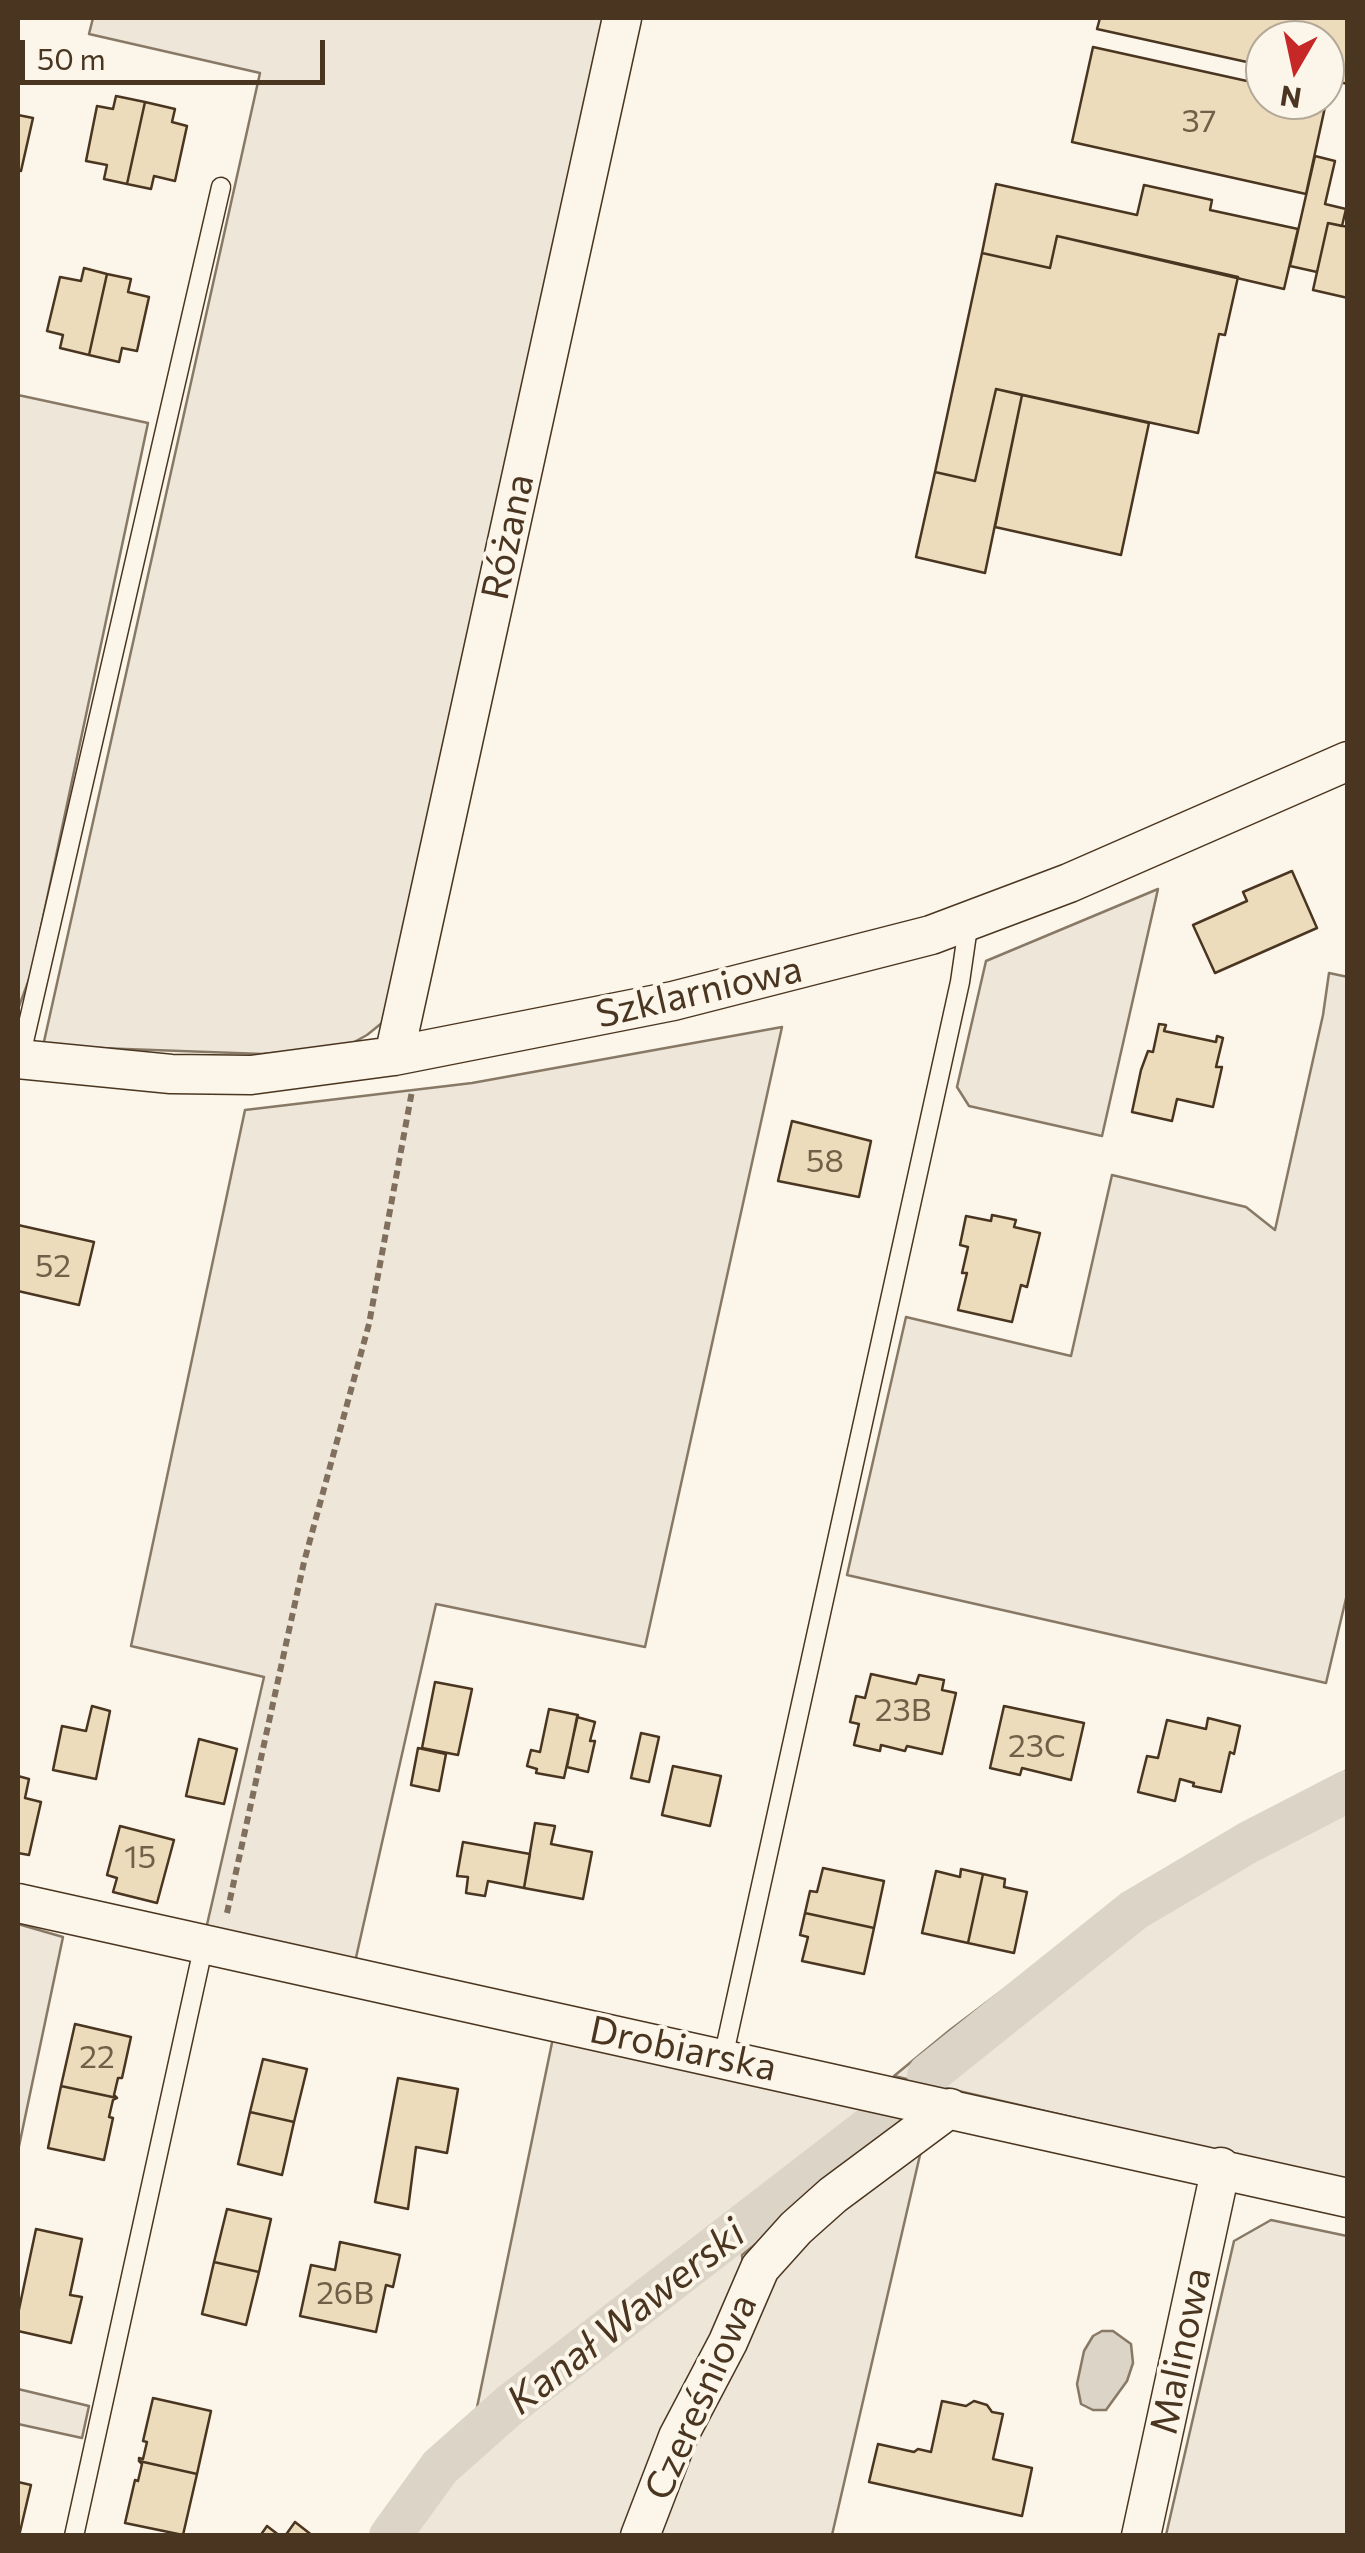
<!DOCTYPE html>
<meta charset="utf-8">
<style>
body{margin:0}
#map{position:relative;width:1365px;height:2553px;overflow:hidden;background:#fbf6e9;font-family:Commissioner,sans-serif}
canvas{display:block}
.frame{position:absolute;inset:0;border:20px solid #4a3520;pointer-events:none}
.north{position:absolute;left:1245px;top:20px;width:100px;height:100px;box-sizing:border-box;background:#fbf6e9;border:2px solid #b4a999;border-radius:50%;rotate:189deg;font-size:28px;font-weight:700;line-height:40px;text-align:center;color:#4a3520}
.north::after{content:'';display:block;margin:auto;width:35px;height:45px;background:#c62828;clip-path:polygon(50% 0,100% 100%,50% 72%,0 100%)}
.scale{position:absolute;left:20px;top:40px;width:305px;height:45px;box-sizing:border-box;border:5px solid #4a3520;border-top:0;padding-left:12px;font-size:30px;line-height:35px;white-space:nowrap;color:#4a3520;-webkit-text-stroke:8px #fbf6e9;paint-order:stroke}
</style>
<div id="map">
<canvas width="1365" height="2553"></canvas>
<div class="frame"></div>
<div class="north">N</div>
<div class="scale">50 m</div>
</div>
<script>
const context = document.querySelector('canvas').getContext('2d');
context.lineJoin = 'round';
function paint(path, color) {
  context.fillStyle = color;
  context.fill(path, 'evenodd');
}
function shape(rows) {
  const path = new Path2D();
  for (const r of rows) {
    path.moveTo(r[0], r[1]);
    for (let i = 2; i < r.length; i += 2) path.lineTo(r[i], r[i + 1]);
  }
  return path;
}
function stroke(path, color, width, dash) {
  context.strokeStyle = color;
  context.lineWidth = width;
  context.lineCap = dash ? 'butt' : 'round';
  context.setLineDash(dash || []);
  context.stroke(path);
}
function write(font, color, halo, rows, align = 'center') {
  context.font = font + ' Commissioner,sans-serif';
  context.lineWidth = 8;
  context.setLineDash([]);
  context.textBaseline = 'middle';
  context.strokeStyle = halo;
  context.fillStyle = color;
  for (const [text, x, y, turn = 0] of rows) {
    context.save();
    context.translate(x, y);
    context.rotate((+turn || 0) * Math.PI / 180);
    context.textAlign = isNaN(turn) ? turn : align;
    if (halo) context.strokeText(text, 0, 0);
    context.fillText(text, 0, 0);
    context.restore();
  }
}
const green = shape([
 [93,18,605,18,393,1014,367,1035,347,1046,263,1054,43,1046,260,73,89,34,93,18],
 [18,395,148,423,31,974,18,1009,18,395],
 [1158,889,1102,1136,969,1106,957,1087,986,961,1158,889],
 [1329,973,1348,977,1348,1590,1326,1683,847,1575,906,1317,1071,1356,1112,1175,1246,1207,1275,1230,1323,1015,1329,973],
 [782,1027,645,1647,436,1604,355,1962,206,1929,264,1677,131,1646,245,1110,472,1083,782,1027],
 [1347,1770,1347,2181,894,2076,950,2030,1147,1881,1347,1770],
 [18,1924,63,1937,18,2151,18,1924],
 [554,2033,911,2118,742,2255,744,2283,628,2535,373,2536,433,2455,474,2422,554,2033],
 [923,2142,832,2535,654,2536,703,2417,789,2254,923,2142],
 [1271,2220,1347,2236,1347,2535,1166,2535,1234,2241,1271,2220],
 [18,2389,89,2406,82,2438,18,2424,18,2389]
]);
const water = shape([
 [1102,2331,1113,2331,1131,2344,1133,2363,1127,2381,1106,2410,1093,2410,1081,2404,1077,2384,1084,2351,1093,2336,1102,2331]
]);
const canal = shape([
 [928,2075,1134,1910,1249,1842,1348,1791],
 [390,2536,440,2467,511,2404,882,2118]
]);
const building = shape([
 [1100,18,1348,18,1348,84,1325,79,1325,40,1265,40,1265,66,1097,29,1100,18],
 [1093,47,1265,85,1265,100,1327,98,1306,194,1072,142,1093,47],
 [116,96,145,102,127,184,104,179,107,165,86,161,97,106,113,109,116,96],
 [145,102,175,109,172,122,187,126,175,181,154,176,151,189,127,184,145,102],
 [18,115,33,118,21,171,18,170,18,115],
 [1315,156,1335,161,1325,204,1346,209,1342,226,1328,223,1317,272,1290,266,1315,156],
 [996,184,1137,215,1144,185,1212,200,1210,210,1298,229,1284,289,1057,236,1050,268,982,253,996,184],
 [1328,223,1348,227,1348,298,1313,290,1328,223],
 [1057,236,1238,277,1225,335,1219,334,1198,433,996,389,975,481,935,472,982,253,1050,268,1057,236],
 [84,268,107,274,89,355,60,348,63,335,47,331,60,277,81,281,84,268],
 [107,274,131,279,128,292,149,297,137,351,122,348,119,362,89,355,107,274],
 [996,389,1022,395,985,573,916,557,935,472,975,481,996,389],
 [1022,395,1149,423,1121,555,995,527,1022,395],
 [1292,871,1317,928,1215,973,1193,925,1247,901,1243,892,1292,871],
 [1159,1024,1166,1025,1164,1031,1216,1042,1217,1036,1223,1038,1216,1067,1222,1067,1213,1107,1177,1099,1172,1121,1132,1112,1141,1070,1148,1051,1153,1052,1159,1024],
 [792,1121,871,1141,859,1197,778,1181,792,1121],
 [992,1215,1016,1220,1014,1227,1040,1233,1027,1287,1021,1285,1012,1322,958,1310,967,1273,962,1273,968,1247,960,1245,966,1216,991,1221,992,1215],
 [18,1225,94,1242,79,1305,18,1291,18,1225],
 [871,1674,916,1684,919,1675,944,1680,942,1690,956,1693,942,1754,907,1746,905,1751,881,1745,880,1751,854,1745,859,1724,850,1722,856,1696,865,1698,871,1674],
 [435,1682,472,1689,458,1755,422,1748,435,1682],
 [92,1706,110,1711,96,1779,53,1770,62,1726,86,1731,92,1706],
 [1004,1706,1084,1723,1071,1780,1022,1768,1020,1775,990,1768,1004,1706],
 [549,1709,578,1715,564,1778,536,1773,537,1769,527,1766,531,1750,540,1752,549,1709],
 [577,1717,595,1722,590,1741,595,1741,588,1772,567,1767,577,1717],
 [1208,1718,1240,1726,1234,1754,1230,1752,1221,1792,1193,1786,1194,1783,1180,1779,1175,1801,1138,1792,1147,1756,1158,1758,1167,1720,1206,1729,1208,1718],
 [641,1733,659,1737,649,1782,631,1778,641,1733],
 [199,1739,237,1749,224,1804,186,1796,199,1739],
 [418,1748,446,1754,439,1791,411,1785,418,1748],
 [673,1766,721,1776,710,1826,662,1815,673,1766],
 [18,1776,29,1779,25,1798,41,1802,29,1855,18,1853,18,1776],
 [535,1823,555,1826,551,1844,592,1852,583,1899,524,1888,535,1823],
 [120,1826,174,1840,157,1903,113,1892,117,1878,107,1875,120,1826],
 [463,1842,530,1854,524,1888,488,1881,485,1896,466,1893,468,1877,457,1876,463,1842],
 [823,1868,884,1881,874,1928,805,1913,810,1891,817,1892,823,1868],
 [961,1869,983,1874,968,1943,922,1933,936,1871,960,1877,961,1869],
 [983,1874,1005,1879,1004,1887,1027,1892,1014,1953,968,1943,983,1874],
 [805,1913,874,1928,864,1974,802,1961,808,1937,800,1935,805,1913],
 [75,2024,131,2037,122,2078,118,2078,114,2095,117,2098,61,2086,75,2024],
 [263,2059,307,2069,294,2122,250,2112,263,2059],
 [398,2078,458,2089,447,2153,416,2147,408,2209,375,2202,398,2078],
 [61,2086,117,2098,113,2100,109,2117,113,2118,104,2160,48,2148,61,2086],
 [250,2112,294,2122,282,2175,238,2164,250,2112],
 [227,2209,271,2219,259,2272,214,2262,227,2209],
 [36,2229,82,2239,70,2295,82,2297,71,2343,18,2331,18,2314,36,2229],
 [340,2242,400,2255,393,2287,386,2285,376,2332,300,2316,311,2265,335,2270,340,2242],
 [214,2262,259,2272,246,2325,202,2314,214,2262],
 [153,2398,211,2411,197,2474,139,2461,139,2458,143,2459,147,2442,143,2441,153,2398],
 [942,2401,966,2406,974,2401,987,2405,992,2412,1003,2414,993,2459,1032,2468,1022,2516,869,2482,878,2444,914,2452,918,2449,931,2452,942,2401],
 [139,2461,197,2474,183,2535,125,2523,135,2480,138,2481,142,2464,139,2461],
 [18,2482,31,2485,19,2536,18,2536,18,2482],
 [295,2522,313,2536,285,2536,295,2522],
 [267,2526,280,2536,260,2536,267,2526]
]);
const path = shape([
 [227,1913,304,1562,369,1324,412,1091]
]);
const lane = shape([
 [19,1063,221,187],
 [723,2058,960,982,969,920],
 [74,2536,204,1944]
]);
const street = shape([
 [394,1056,622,18],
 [18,1059,171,1074,251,1075,394,1056,673,1001,931,935,1069,883,1348,761],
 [18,1903,1348,2198],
 [640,2536,678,2437,728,2342,760,2268,796,2228,833,2195,950,2108],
 [1141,2536,1221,2167]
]);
const numberNames = [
 ["37",1199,121],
 ["58",825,1161],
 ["52",53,1266],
 ["23B",903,1710],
 ["23C",1037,1746],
 ["15",140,1857],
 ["22",97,2057],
 ["26B",345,2293]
];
const streetNames = [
 ["Różana",508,537,-78],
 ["Szklarniowa",699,992,-13],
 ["Drobiarska",683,2049,12],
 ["Malinowa",1181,2351,-78],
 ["Czereśniowa",701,2397,-66]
];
const waterNames = [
 ["Kanał Wawerski",626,2317,-38]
];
paint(green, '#ede6d9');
stroke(green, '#887966', 2.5);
paint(water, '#dcd4c6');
stroke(water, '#887966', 2.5);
stroke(canal, '#dcd4c6', 42);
paint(building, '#ecdcbc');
stroke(building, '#4a3520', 2.5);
stroke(lane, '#4a3520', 21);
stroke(street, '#4a3520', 41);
stroke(path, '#7f6f5c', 6, [8, 5]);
stroke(lane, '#fbf6e9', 18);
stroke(street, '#fbf6e9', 38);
write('32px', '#725f47', null, numberNames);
write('38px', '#4a3520', '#fbf6e9', streetNames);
write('italic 40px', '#4a3520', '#fbf6e9', waterNames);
</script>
